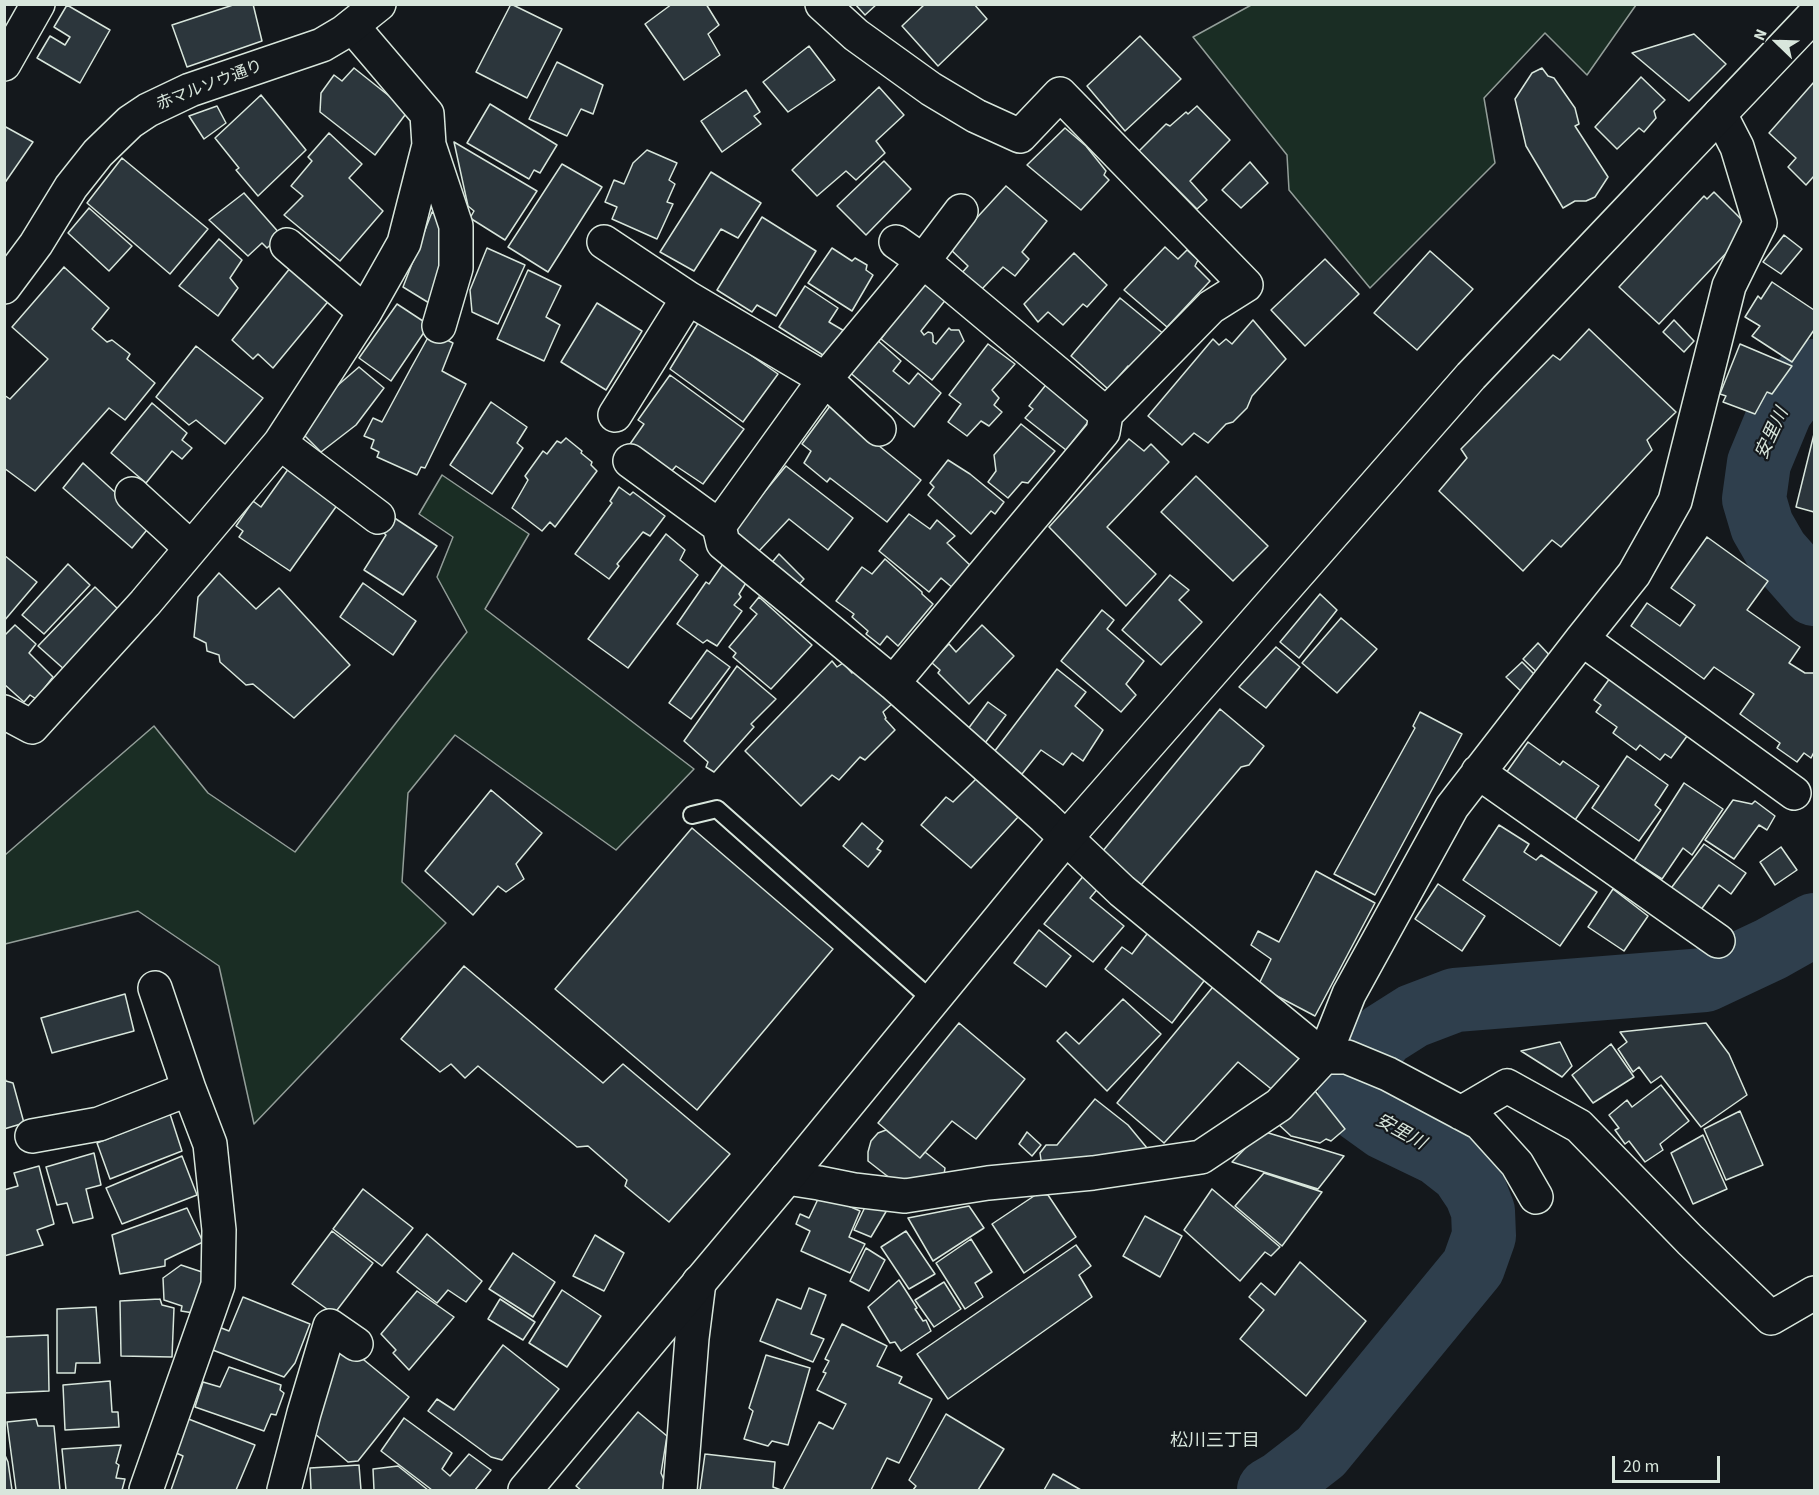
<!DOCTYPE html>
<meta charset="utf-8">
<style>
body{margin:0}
#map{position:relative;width:1819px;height:1495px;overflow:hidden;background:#14181c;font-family:"Source Sans 3",sans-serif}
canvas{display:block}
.frame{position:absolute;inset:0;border:6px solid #d8e6dc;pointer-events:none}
.north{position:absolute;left:1747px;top:12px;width:60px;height:60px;-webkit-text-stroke:4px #14181c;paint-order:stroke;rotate:293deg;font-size:16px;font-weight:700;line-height:24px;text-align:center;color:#d8e6dc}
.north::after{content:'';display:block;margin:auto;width:21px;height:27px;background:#d8e6dc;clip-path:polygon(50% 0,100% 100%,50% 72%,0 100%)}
.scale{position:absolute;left:1612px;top:1456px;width:108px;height:27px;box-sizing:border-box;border:3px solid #d8e6dc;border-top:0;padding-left:8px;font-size:18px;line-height:21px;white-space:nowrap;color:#d8e6dc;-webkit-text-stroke:4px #14181c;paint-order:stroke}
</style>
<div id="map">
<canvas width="1819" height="1495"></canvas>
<div class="frame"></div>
<div class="north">N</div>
<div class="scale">20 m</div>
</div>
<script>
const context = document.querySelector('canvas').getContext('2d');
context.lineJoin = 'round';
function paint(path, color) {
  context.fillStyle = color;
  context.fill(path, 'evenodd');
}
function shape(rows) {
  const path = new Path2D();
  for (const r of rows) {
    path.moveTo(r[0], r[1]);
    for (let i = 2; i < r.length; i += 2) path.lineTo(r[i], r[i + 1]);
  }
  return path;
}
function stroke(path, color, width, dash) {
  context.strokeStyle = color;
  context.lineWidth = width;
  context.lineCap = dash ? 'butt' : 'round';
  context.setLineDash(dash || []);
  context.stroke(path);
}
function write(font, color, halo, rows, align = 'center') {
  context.font = font + ' "Source Sans 3","Noto Sans JP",sans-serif';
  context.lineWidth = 4.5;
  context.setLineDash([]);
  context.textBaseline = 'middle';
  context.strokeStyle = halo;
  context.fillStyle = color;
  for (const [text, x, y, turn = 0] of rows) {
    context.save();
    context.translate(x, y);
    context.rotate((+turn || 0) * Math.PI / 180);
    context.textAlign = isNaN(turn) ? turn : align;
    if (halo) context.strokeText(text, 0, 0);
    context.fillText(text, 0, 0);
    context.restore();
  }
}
const green = shape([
 [1253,4,1636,4,1636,5,1587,75,1545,33,1484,98,1495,163,1370,288,1289,190,1287,155,1193,37,1253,4],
 [442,475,529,534,485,609,694,769,616,850,455,735,408,793,402,882,446,923,254,1124,219,966,138,911,5,944,5,855,154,726,208,793,295,852,467,632,437,577,453,537,419,514,442,475]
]);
const river = shape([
 [1814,371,1804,379,1781,410,1759,463,1754,499,1762,526,1777,552,1814,594],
 [1269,1490,1281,1483,1321,1452,1473,1267,1484,1236,1483,1211,1476,1193,1462,1172,1439,1154,1385,1128,1360,1110,1350,1093,1350,1079,1383,1035,1413,1016,1455,1000,1705,980,1771,949,1814,925]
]);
const building = shape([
 [236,4,253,4,262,41,187,67,172,25,236,4],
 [511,4,562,29,527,98,476,72,511,4],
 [672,4,706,4,719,25,708,34,720,55,684,80,645,24,672,4],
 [855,4,877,4,865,15,855,4],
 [925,4,974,4,987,19,938,66,902,26,925,4],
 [67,5,110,30,80,83,37,58,50,36,65,45,70,37,54,27,67,5],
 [1694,34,1726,64,1689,101,1632,53,1694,34],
 [1140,36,1181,79,1125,131,1087,86,1140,36],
 [809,46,835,80,788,112,763,82,809,46],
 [557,62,603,85,593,114,581,109,567,136,529,119,557,62],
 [354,68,408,111,375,155,320,112,321,93,334,75,342,81,354,68],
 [1542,68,1548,76,1554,78,1575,108,1579,124,1575,126,1608,177,1595,197,1586,201,1575,201,1563,208,1526,146,1515,99,1532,73,1542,68],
 [1641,77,1665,100,1654,111,1656,118,1644,132,1639,128,1617,149,1595,127,1641,77],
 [1814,82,1814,176,1806,185,1788,167,1796,158,1769,133,1814,82],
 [879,87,904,115,876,141,885,153,856,180,846,171,817,196,792,170,879,87],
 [746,90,760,112,754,116,761,124,722,152,701,121,746,90],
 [261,95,306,150,258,196,236,170,239,168,215,138,261,95],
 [490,104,557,145,540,173,534,170,529,179,467,143,490,104],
 [217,106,226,123,204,139,189,116,217,106],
 [1197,106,1230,140,1190,181,1207,200,1197,209,1139,151,1166,124,1170,126,1186,112,1188,114,1197,106],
 [4,126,33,142,4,184,4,126],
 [1065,128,1086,146,1106,171,1104,175,1109,180,1081,210,1027,165,1065,128],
 [329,133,362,164,349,178,383,211,340,261,284,215,303,196,291,186,312,161,308,157,329,133],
 [454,142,537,191,505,240,470,218,474,211,468,206,454,142],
 [647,150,677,163,669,180,675,184,667,202,673,204,657,239,612,219,617,207,605,202,614,180,624,184,633,163,647,150],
 [122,158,208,229,170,274,87,203,122,158],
 [884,161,911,189,866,235,837,206,884,161],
 [1250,162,1268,183,1241,208,1222,190,1250,162],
 [562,164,602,187,548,272,508,247,562,164],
 [711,172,761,203,738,238,721,229,694,271,660,252,711,172],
 [1006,186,1047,221,1022,252,1029,259,1015,276,1003,267,981,290,960,275,968,266,949,248,1006,186],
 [1714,192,1750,228,1659,324,1619,287,1704,196,1707,199,1714,192],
 [244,193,281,235,267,248,262,243,248,256,209,220,244,193],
 [89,208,132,246,109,271,68,233,89,208],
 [432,212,442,216,447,245,434,306,403,287,432,212],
 [762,217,816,251,776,316,757,305,752,312,717,290,762,217],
 [1784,235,1802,249,1781,274,1763,262,1784,235],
 [219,239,242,260,230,278,238,288,218,316,179,286,219,239],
 [1165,247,1178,259,1187,250,1198,260,1195,266,1210,281,1167,327,1124,290,1165,247],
 [487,248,525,265,498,324,472,312,470,290,487,248],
 [832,248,852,261,855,258,867,265,866,270,873,275,852,311,808,283,832,248],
 [1430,251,1473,289,1417,350,1374,313,1430,251],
 [1074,253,1107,285,1087,307,1083,304,1063,325,1048,312,1038,322,1024,304,1074,253],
 [1325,259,1359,294,1305,346,1271,310,1325,259],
 [64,267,109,308,92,329,107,342,112,340,130,354,127,359,155,383,125,420,109,408,35,491,4,468,4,395,10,399,48,359,12,327,64,267],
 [291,267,331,298,273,368,258,354,253,359,232,340,291,267],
 [528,270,561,286,546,317,560,325,544,361,497,339,528,270],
 [922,279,947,298,921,331,924,335,928,332,932,333,933,336,933,342,936,344,949,328,951,330,959,330,964,341,932,380,881,339,886,332,882,329,922,279],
 [1772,282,1814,310,1814,330,1792,362,1752,336,1760,326,1745,317,1758,296,1761,299,1772,282],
 [805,286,838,308,829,322,846,332,826,357,779,327,805,286],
 [1120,298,1165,335,1133,371,1128,366,1108,389,1071,356,1120,298],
 [597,303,642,331,606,390,561,362,597,303],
 [397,304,429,325,391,381,359,358,397,304],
 [700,320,778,374,743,422,670,369,700,320],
 [1253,320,1286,359,1252,396,1247,408,1233,422,1226,424,1208,443,1194,433,1182,445,1148,416,1213,339,1219,345,1226,339,1232,344,1253,320],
 [1674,320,1694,341,1684,352,1663,332,1674,320],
 [1589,329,1676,412,1647,440,1652,450,1561,547,1552,540,1523,571,1439,491,1467,458,1461,449,1553,355,1560,360,1589,329],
 [431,332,453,343,442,371,466,384,425,468,421,467,417,475,377,457,379,452,371,448,374,440,364,436,373,418,382,422,411,368,431,332],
 [875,338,901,361,893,371,909,384,918,373,941,393,914,427,847,370,875,338],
 [988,344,1015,364,992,390,999,398,994,405,1002,412,989,426,981,421,967,436,948,422,961,404,949,395,988,344],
 [1740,344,1792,366,1772,394,1767,392,1755,414,1723,402,1726,396,1720,394,1740,344],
 [196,346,263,398,225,444,196,420,189,425,156,397,196,346],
 [359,367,384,388,356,425,321,452,303,434,330,392,359,367],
 [670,375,744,429,703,484,676,466,670,473,630,444,644,424,638,420,670,375],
 [1049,381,1092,417,1066,450,1025,418,1033,409,1029,406,1049,381],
 [491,402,527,427,517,443,523,448,492,494,450,465,491,402],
 [152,403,187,433,182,440,192,448,182,459,172,451,146,483,111,453,152,403],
 [830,406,921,480,887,522,830,478,827,482,804,463,811,451,802,444,830,406],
 [1021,424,1055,451,1028,483,1022,482,1008,498,988,482,996,471,994,455,1021,424],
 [1814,434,1814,512,1796,507,1814,434],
 [566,438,582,451,581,453,592,462,591,465,597,471,555,527,550,522,542,531,512,508,528,480,525,476,543,451,547,454,557,441,561,443,566,438],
 [1129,439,1144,451,1151,444,1169,462,1107,527,1156,574,1126,606,1049,527,1129,439],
 [948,460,970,474,1004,502,995,514,991,511,971,534,928,495,934,487,930,483,948,460],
 [83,463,151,525,132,548,63,488,83,463],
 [786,466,853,518,828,550,789,519,758,552,732,531,786,466],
 [289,468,338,504,290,571,239,537,243,531,236,526,253,501,261,507,289,468],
 [1196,476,1268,546,1233,581,1161,512,1196,476],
 [619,487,630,495,633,492,665,516,650,536,643,532,617,564,619,566,609,579,575,554,612,503,610,501,619,487],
 [909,514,930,529,937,520,955,536,947,543,973,568,954,589,941,578,929,592,879,551,909,514],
 [390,515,437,546,403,595,364,570,386,535,381,530,390,515],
 [666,534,685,550,680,560,698,575,628,668,588,639,666,534],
 [1707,537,1768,581,1747,610,1800,647,1789,663,1805,673,1814,673,1814,752,1811,758,1804,753,1797,762,1777,748,1780,743,1740,714,1754,694,1714,667,1704,679,1631,626,1647,603,1680,626,1695,605,1671,588,1707,537],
 [779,554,804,579,794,590,769,566,779,554],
 [4,555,37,582,4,621,4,555],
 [885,559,922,592,922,594,933,604,898,646,887,636,880,645,866,634,868,631,852,617,854,614,836,601,862,567,872,574,885,559],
 [725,561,749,578,739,594,741,597,734,605,742,611,717,646,707,640,703,643,677,624,706,582,709,584,725,561],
 [68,564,90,585,44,634,22,615,68,564],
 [219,573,256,609,279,588,350,665,294,718,253,684,246,685,220,662,219,655,207,651,206,643,194,637,198,597,219,573],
 [1170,575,1189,590,1179,600,1202,622,1161,665,1122,630,1170,575],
 [363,583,416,621,393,655,340,617,363,583],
 [95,587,119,610,65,670,38,646,95,587],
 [1320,594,1337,610,1299,658,1280,642,1320,594],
 [759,597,812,645,771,689,733,657,736,653,729,647,757,614,750,608,759,597],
 [1102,610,1114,620,1107,629,1144,661,1126,684,1136,695,1121,712,1061,661,1102,610],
 [1341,618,1377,649,1337,693,1302,663,1341,618],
 [15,625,36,644,29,653,53,677,36,699,30,695,24,702,4,684,4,636,15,625],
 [982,625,1014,656,969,704,938,673,940,670,931,662,949,644,956,652,982,625],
 [1538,643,1555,661,1542,677,1523,659,1538,643],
 [1276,647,1300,667,1266,708,1239,687,1276,647],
 [707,650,730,667,691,719,669,703,707,650],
 [832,661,837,667,843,663,852,673,857,669,894,702,883,712,886,718,885,719,895,730,865,760,860,757,839,780,832,775,801,806,745,751,832,661],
 [1522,662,1540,680,1525,695,1506,677,1522,662],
 [737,666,776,699,751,724,754,727,714,772,706,767,708,762,684,741,737,666],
 [1057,669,1086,692,1075,706,1103,730,1083,761,1072,753,1063,765,1041,750,1022,774,994,752,1057,669],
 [1613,674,1690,732,1671,758,1665,754,1660,760,1640,745,1636,750,1613,733,1617,727,1596,712,1601,705,1594,700,1613,674],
 [988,702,1006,715,985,743,968,729,988,702],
 [1220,709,1264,746,1249,765,1241,767,1141,885,1102,852,1220,709],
 [1420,712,1462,734,1375,895,1334,874,1415,728,1413,726,1420,712],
 [1528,742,1560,765,1563,761,1599,786,1575,820,1506,773,1528,742],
 [1627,756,1668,785,1655,805,1661,810,1639,841,1592,808,1627,756],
 [977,778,1018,817,971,868,921,825,946,797,953,802,977,778],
 [1684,783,1723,809,1692,855,1683,848,1662,879,1634,861,1684,783],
 [491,790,542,833,516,864,524,879,506,892,498,886,473,915,425,871,491,790],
 [1733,800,1752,804,1755,801,1775,816,1767,830,1759,825,1734,859,1705,840,1733,800],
 [862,823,883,841,877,849,881,851,868,867,843,846,862,823],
 [1499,825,1529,844,1524,852,1536,860,1541,855,1597,892,1560,946,1463,880,1499,825],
 [692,828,833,949,697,1110,555,989,692,828],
 [1704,844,1746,873,1731,894,1719,885,1700,911,1669,891,1704,844],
 [1781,847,1797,870,1775,885,1760,862,1781,847],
 [1316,871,1375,903,1315,1016,1258,986,1271,959,1251,945,1258,931,1279,942,1316,871],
 [1085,874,1100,886,1090,898,1124,926,1093,962,1044,924,1085,874],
 [1438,884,1485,916,1462,951,1415,919,1438,884],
 [1613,889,1648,916,1624,951,1588,927,1613,889],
 [1039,930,1071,956,1046,987,1014,963,1039,930],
 [1150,930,1207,977,1172,1023,1105,969,1122,947,1132,954,1150,930],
 [464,966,603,1083,623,1064,730,1154,669,1222,625,1186,627,1180,588,1146,577,1147,478,1066,465,1078,451,1064,440,1072,401,1039,464,966],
 [1217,982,1304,1056,1275,1092,1238,1062,1164,1143,1117,1103,1217,982],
 [125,994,134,1031,52,1053,41,1018,125,994],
 [1123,999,1161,1034,1107,1091,1057,1041,1066,1032,1079,1044,1123,999],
 [959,1023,1025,1079,976,1139,952,1121,920,1158,878,1123,959,1023],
 [1706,1023,1729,1054,1747,1095,1701,1127,1661,1076,1651,1083,1639,1067,1633,1072,1618,1049,1627,1042,1620,1032,1706,1023],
 [1560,1042,1572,1066,1562,1077,1521,1051,1560,1042],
 [1611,1044,1634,1077,1593,1103,1572,1075,1611,1044],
 [4,1076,6,1081,13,1083,24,1123,4,1129,4,1076],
 [1661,1085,1689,1121,1660,1144,1663,1150,1645,1162,1629,1141,1625,1144,1615,1130,1619,1128,1609,1115,1627,1100,1632,1107,1661,1085],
 [1315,1091,1345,1129,1331,1141,1326,1139,1320,1143,1291,1136,1277,1123,1315,1091],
 [1095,1099,1128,1125,1152,1154,1042,1167,1040,1153,1046,1145,1057,1145,1095,1099],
 [1740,1111,1763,1165,1726,1180,1704,1129,1740,1111],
 [170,1114,182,1151,110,1179,97,1143,170,1114],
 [886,1130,920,1158,925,1152,945,1168,943,1182,891,1179,868,1161,868,1152,871,1141,878,1133,886,1130],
 [1262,1131,1344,1156,1318,1189,1232,1162,1262,1131],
 [1027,1132,1041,1145,1032,1156,1019,1144,1027,1132],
 [1703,1135,1727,1189,1693,1204,1671,1153,1703,1135],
 [94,1153,101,1185,86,1189,93,1218,73,1223,67,1203,57,1205,46,1167,94,1153],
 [182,1156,197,1195,122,1224,106,1188,182,1156],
 [39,1166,54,1224,37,1230,43,1245,4,1256,4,1190,18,1186,14,1173,39,1166],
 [1264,1173,1322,1192,1282,1246,1235,1206,1264,1173],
 [363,1189,413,1228,382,1266,333,1229,363,1189],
 [1212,1189,1280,1247,1271,1256,1265,1252,1240,1281,1184,1230,1212,1189],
 [1037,1194,1048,1195,1076,1237,1024,1273,992,1224,1037,1194],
 [819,1197,835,1200,860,1211,849,1237,865,1244,850,1273,801,1251,810,1231,796,1224,800,1214,809,1218,819,1197],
 [866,1205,887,1210,871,1237,854,1230,866,1205],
 [969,1206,984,1228,933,1261,908,1218,969,1206],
 [187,1208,203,1242,165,1260,165,1266,120,1274,112,1235,187,1208],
 [1145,1216,1182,1236,1160,1277,1123,1256,1145,1216],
 [332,1231,373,1263,334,1314,292,1284,332,1231],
 [906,1231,935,1274,909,1289,881,1247,906,1231],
 [427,1234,482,1281,466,1302,448,1290,437,1303,397,1272,427,1234],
 [595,1235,624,1253,604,1291,573,1276,595,1235],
 [971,1239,992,1272,975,1283,983,1297,965,1309,936,1263,971,1239],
 [1076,1245,1091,1266,1079,1275,1092,1297,948,1399,917,1354,1076,1245],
 [866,1248,885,1260,869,1291,850,1281,866,1248],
 [513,1253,555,1282,533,1317,489,1289,513,1253],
 [1300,1262,1366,1321,1306,1396,1240,1339,1264,1310,1249,1297,1261,1283,1275,1295,1300,1262],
 [181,1265,214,1276,200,1314,181,1311,182,1306,164,1300,163,1278,181,1265],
 [899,1280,917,1308,915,1309,923,1321,926,1320,931,1331,901,1351,895,1342,890,1343,868,1307,899,1280],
 [944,1282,961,1309,934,1327,915,1300,944,1282],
 [809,1288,826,1295,811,1334,824,1339,813,1362,760,1341,777,1299,801,1309,809,1288],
 [562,1290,601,1316,567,1367,529,1343,562,1290],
 [417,1291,454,1317,409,1370,393,1353,396,1350,381,1334,417,1291],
 [243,1297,310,1324,295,1363,284,1377,210,1349,219,1327,229,1331,243,1297],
 [160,1299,162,1305,174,1308,172,1357,121,1356,120,1301,160,1299],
 [500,1299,535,1322,523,1340,488,1319,500,1299],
 [96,1307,100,1363,76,1363,75,1373,57,1373,57,1309,96,1307],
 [842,1324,887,1346,877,1366,902,1377,899,1383,932,1399,899,1463,887,1458,871,1490,783,1490,819,1422,833,1429,846,1404,817,1390,826,1373,823,1372,829,1361,825,1359,842,1324],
 [48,1335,49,1391,4,1393,4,1337,48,1335],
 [503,1345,559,1389,502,1460,491,1457,428,1411,437,1399,454,1410,503,1345],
 [347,1346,409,1397,358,1461,348,1462,307,1427,321,1376,347,1346],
 [766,1355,810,1368,788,1445,772,1441,768,1446,744,1439,753,1411,749,1408,766,1355],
 [229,1367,281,1385,280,1390,284,1393,276,1415,271,1414,264,1431,195,1407,203,1382,220,1387,229,1367],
 [110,1381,112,1412,118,1412,119,1427,65,1430,63,1385,110,1381],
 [638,1412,667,1436,661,1473,664,1480,663,1490,581,1490,576,1486,638,1412],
 [946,1414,1004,1449,978,1490,913,1490,916,1486,909,1480,946,1414],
 [186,1418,255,1445,236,1490,171,1490,183,1456,174,1452,186,1418],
 [404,1418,452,1453,442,1469,450,1476,469,1454,491,1470,475,1490,432,1490,381,1451,404,1418],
 [36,1419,38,1426,54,1426,60,1490,16,1490,7,1422,36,1419],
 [121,1445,116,1463,119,1465,116,1478,125,1479,122,1490,66,1490,62,1449,121,1445],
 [4,1453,8,1462,12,1490,4,1490,4,1453],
 [705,1454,775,1462,773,1487,781,1490,700,1490,705,1454],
 [359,1465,361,1490,311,1490,310,1468,359,1465],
 [398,1466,428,1490,374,1490,373,1469,398,1466],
 [1053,1474,1081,1490,1044,1490,1053,1474]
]);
const service = shape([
 [692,815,717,809,933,1001]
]);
const minor = shape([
 [822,4,856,35,931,89,976,116,1020,136,1060,94,1246,285,1211,307,1106,414,1103,432,893,683],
 [429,145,456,226,456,268,439,326],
 [604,242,688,298,825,379,879,429],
 [896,242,923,261,961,211],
 [287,245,365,312],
 [615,415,688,298],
 [280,443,378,517],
 [630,461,719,526,723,543,893,683,1044,817,1122,891,1324,1057,1347,1057,1388,1074,1480,1123,1517,1164,1536,1197],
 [132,494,191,548],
 [719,526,825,379,923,261,1106,414],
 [1582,639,1794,793],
 [4,712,32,727,145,603,280,443,365,312,404,243,429,145,427,114,352,26],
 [1478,772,1718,941],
 [155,988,189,1089],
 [1461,1113,1507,1086,1579,1126,1690,1240,1771,1318,1814,1293],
 [32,1136,99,1124,189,1089,210,1144,219,1230,218,1285,146,1490],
 [787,1178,819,1183,854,1190,905,1196,988,1183,1093,1173,1201,1157,1279,1105,1324,1057,1349,994,1452,807,1582,639,1634,574,1675,501,1729,286,1760,223,1737,147,1720,114],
 [284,1490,304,1413,330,1326,356,1344],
 [680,1490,692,1338,699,1282]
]);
const tertiary = shape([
 [4,287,36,244,71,187,98,153,130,122,148,110,190,90,322,45,344,32,379,4],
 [525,1490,787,1178,1066,838,1471,376,1814,15]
]);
const secondary = shape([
 [4,64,38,4]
]);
const streetNames = [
 ["赤マルソウ通り",210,86,-21]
];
const waterNames = [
 ["安里川",1773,434,-65],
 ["安里川",1400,1133,29]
];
const neighbourhoodNames = [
 ["松川三丁目",1215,1442]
];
paint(green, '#1a2d24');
stroke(green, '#939e99', 1.5);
stroke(river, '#2f3f4d', 64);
paint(building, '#2c363c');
stroke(building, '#d8e6dc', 1.5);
stroke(service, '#d8e6dc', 20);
stroke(minor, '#d8e6dc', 36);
stroke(tertiary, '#d8e6dc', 36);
stroke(secondary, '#d8e6dc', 36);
stroke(service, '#14181c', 16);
stroke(minor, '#14181c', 33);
stroke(tertiary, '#14181c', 33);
stroke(secondary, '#14181c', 33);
write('16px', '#d8e6dc', '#14181c', streetNames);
write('italic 18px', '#d8e6dc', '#14181c', waterNames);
write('18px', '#d8e6dc', '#14181c', neighbourhoodNames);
</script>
